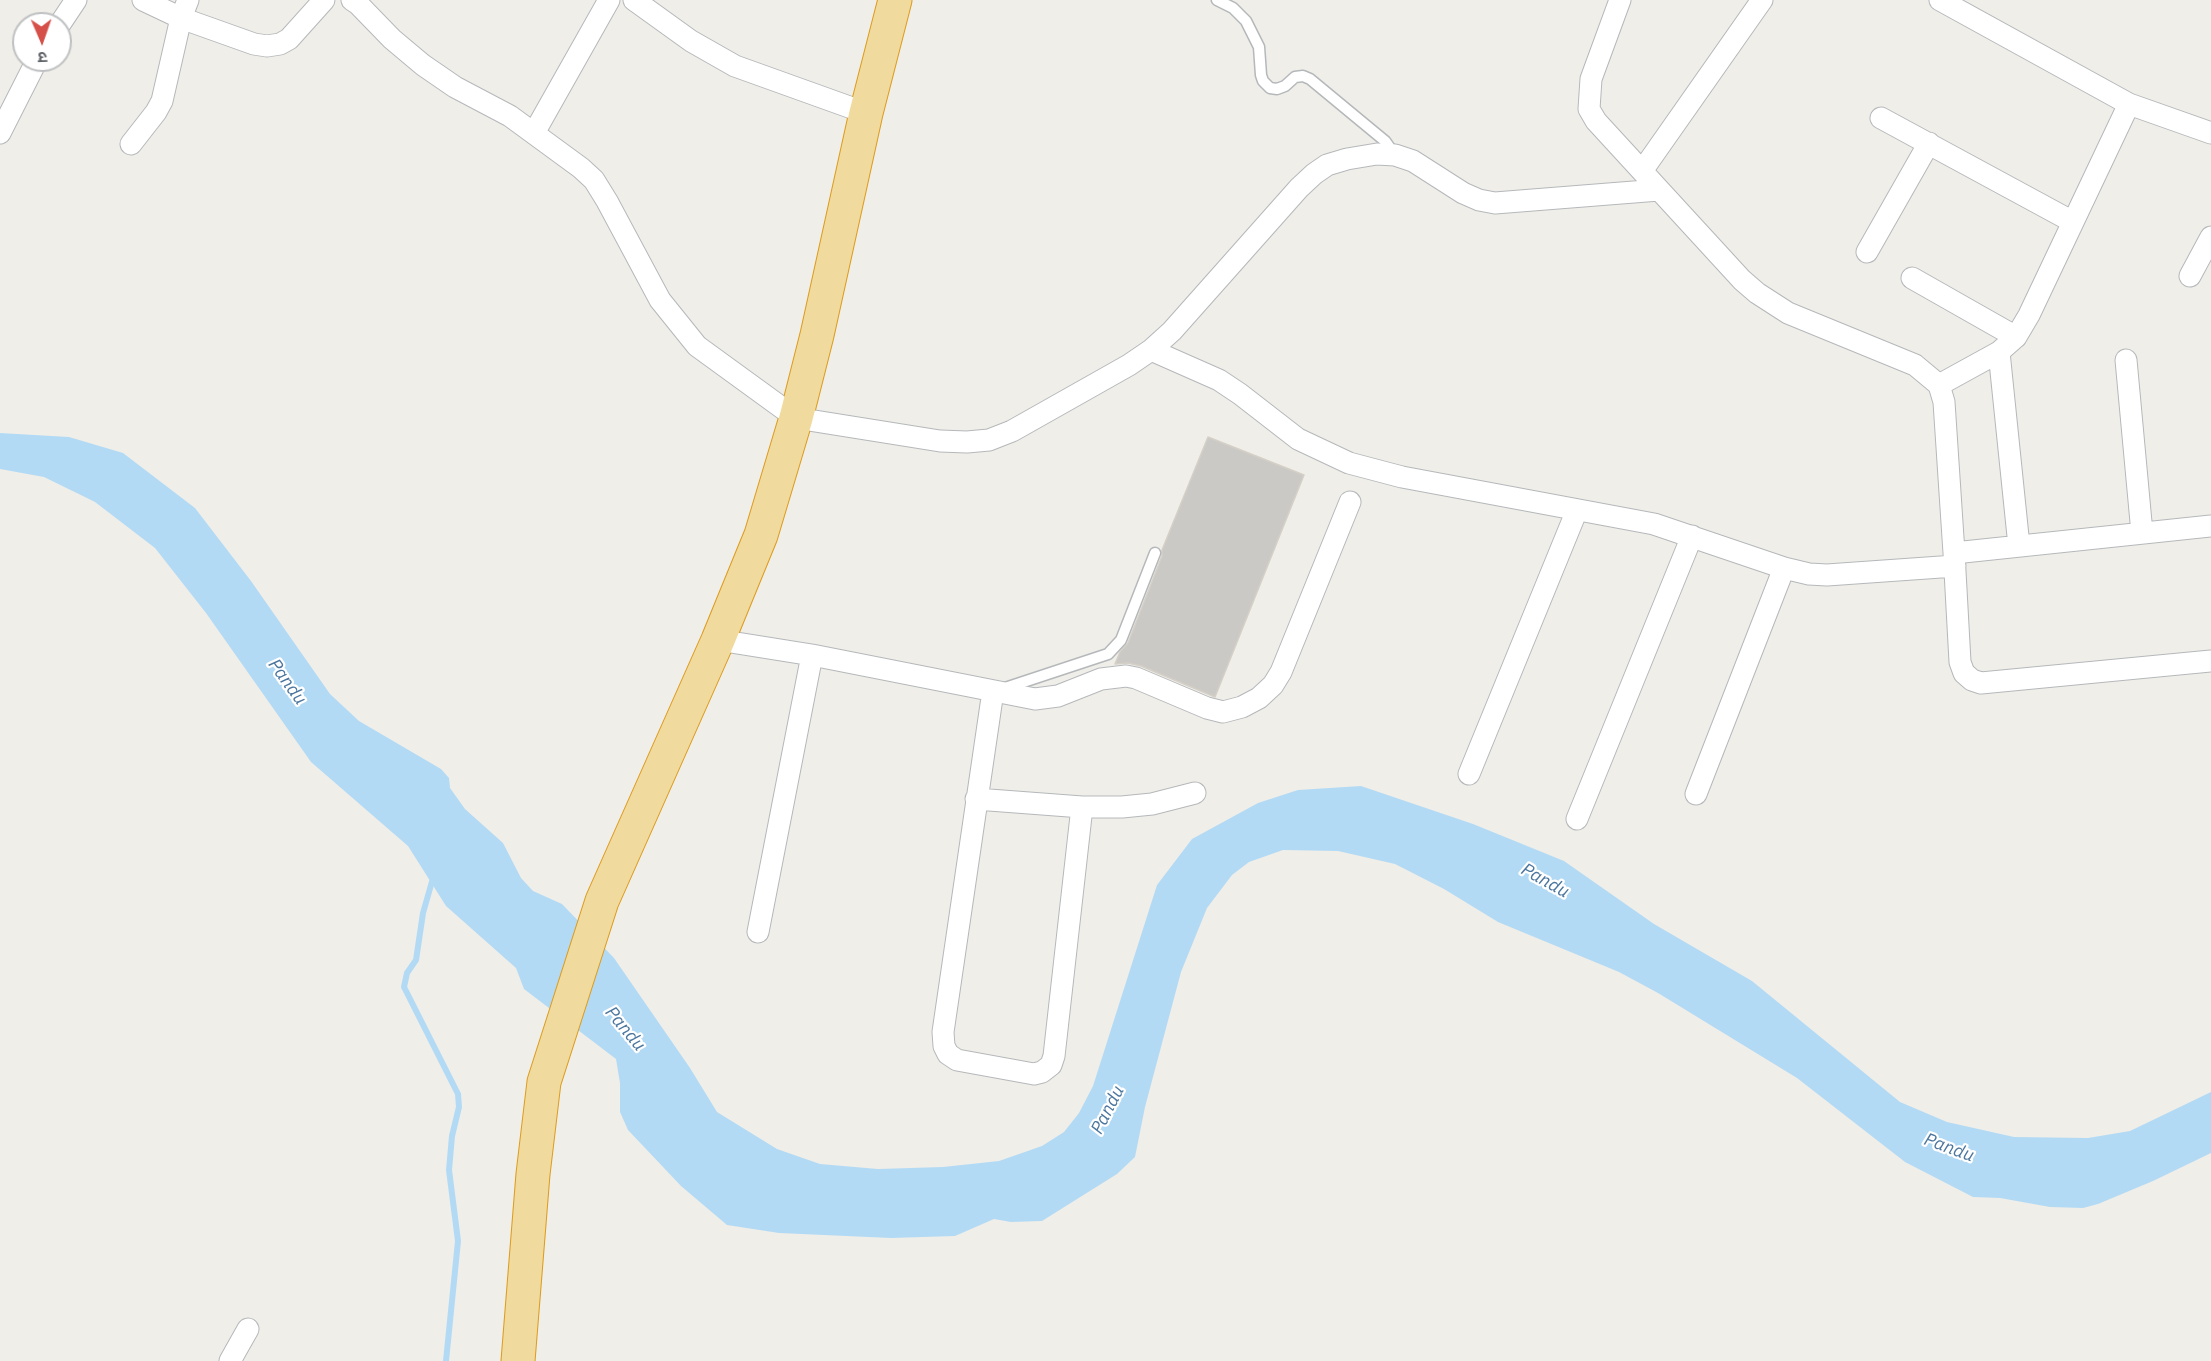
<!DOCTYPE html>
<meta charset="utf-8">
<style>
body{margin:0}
#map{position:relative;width:2211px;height:1361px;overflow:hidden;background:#f0eee8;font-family:"IBM Plex Sans","Noto Sans Devanagari",sans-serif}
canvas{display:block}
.north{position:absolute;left:12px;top:12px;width:60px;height:60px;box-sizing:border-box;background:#fff;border:2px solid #bfc1c2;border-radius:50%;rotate:178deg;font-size:16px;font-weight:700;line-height:24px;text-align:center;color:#606367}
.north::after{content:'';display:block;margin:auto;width:21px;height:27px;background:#d55049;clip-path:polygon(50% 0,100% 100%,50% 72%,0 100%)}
</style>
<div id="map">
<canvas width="2211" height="1361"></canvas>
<div class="north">उ</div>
</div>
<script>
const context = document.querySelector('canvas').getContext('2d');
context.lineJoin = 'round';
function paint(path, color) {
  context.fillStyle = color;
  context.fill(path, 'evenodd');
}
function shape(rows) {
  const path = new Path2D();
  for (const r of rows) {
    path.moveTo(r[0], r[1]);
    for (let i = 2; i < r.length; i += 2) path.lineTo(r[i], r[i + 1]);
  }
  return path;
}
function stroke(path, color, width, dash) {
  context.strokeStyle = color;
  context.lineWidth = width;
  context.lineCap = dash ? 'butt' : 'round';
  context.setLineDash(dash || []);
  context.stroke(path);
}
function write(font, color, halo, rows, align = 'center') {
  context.font = font + ' "IBM Plex Sans",sans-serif';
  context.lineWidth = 4.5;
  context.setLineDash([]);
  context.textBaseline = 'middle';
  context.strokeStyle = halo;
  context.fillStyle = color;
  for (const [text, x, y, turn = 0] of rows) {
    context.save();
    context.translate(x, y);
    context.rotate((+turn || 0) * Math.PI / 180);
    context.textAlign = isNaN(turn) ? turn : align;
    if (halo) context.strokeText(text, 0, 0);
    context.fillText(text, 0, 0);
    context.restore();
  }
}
const water = shape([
 [0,433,69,437,123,453,195,508,251,581,330,694,359,721,441,769,449,778,450,788,465,809,503,843,521,878,533,891,562,904,614,958,690,1068,717,1112,777,1149,820,1164,878,1169,943,1167,999,1161,1042,1146,1064,1132,1079,1113,1093,1086,1157,885,1192,839,1258,803,1298,790,1361,786,1473,824,1564,861,1654,924,1752,981,1900,1102,1947,1122,2014,1137,2088,1138,2130,1131,2211,1092,2211,1153,2153,1181,2098,1204,2083,1208,2050,1207,2000,1198,1973,1197,1905,1162,1797,1078,1658,993,1619,972,1498,922,1444,889,1395,864,1338,851,1283,850,1249,862,1232,875,1207,908,1181,972,1145,1107,1135,1157,1117,1174,1042,1221,1011,1222,994,1219,955,1236,891,1238,779,1233,727,1225,681,1186,628,1130,620,1112,620,1083,616,1059,524,989,516,968,446,906,408,846,311,762,206,613,155,548,95,502,44,477,0,469]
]);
const stream = shape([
 [433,878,423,913,416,960,407,973,404,987,458,1094,459,1107,452,1136,449,1170,458,1241,446,1361]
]);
const building = shape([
 [1208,437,1304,475,1215,697,1141,666,1128,663,1115,664,1120,652,1128,643,1162,556,1162,550,1208,437]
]);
const lane = shape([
 [1217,0,1233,8,1246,21,1259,47,1261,75,1263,81,1270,88,1277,89,1285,86,1295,77,1303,76,1310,79,1385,141,1395,155],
 [1002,689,1108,654,1121,640,1155,553]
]);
const street = shape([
 [143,0,181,18,254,44,267,46,280,44,289,39,324,0],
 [352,0,358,4,392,39,423,65,455,87,510,116,581,168,594,180,607,201,660,300,697,346,796,418,940,441,967,442,989,440,1012,431,1129,365,1151,350,1172,331,1299,188,1314,174,1327,165,1347,159,1377,154,1395,155,1413,161,1463,193,1479,200,1495,203,1659,190],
 [634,0,691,41,735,66,866,113],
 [1620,0,1591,79,1589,109,1596,121,1742,280,1757,293,1788,313,1915,365,1939,385,1944,402,1954,553,2211,526],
 [1940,0,2129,104,2211,133],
 [60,24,76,0],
 [1881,118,2073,222],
 [0,133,37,60],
 [534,133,609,0],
 [131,144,156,112,162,101,181,18,188,0],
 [1642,171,1762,0],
 [1867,252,1929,143],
 [2190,276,2211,237],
 [1912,278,2016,337],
 [1151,350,1219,380,1240,394,1298,439,1349,463,1402,477,1654,524,1784,568,1809,574,1827,575,1955,566],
 [1999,352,2019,546],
 [2126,360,2142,533],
 [1939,385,1999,352,2016,337,2029,315,2129,104],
 [1954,553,1960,662,1964,673,1972,680,1981,683,2211,661],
 [718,640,812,655,1035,699,1058,696,1101,679,1126,676,1136,678,1207,708,1223,712,1242,707,1259,698,1273,685,1281,672,1350,502],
 [993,691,943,1032,944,1046,948,1054,957,1060,1034,1074,1042,1072,1051,1065,1054,1056,1082,807],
 [1469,774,1577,510],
 [1696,794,1784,568],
 [976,799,1082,807,1122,807,1152,804,1195,793],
 [1577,819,1692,536],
 [758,932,812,655],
 [230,1361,248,1329]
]);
const highway = shape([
 [518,1361,533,1174,544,1082,602,901,718,640,761,535,796,418,817,335,866,113,895,0]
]);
const waterNames = [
 ["Pandu",287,682,54],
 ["Pandu",1545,881,29],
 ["Pandu",625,1029,50],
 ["Pandu",1108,1110,-63],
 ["Pandu",1949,1148,20]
];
paint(water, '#b3daf5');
stroke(stream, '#b3daf5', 6);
paint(building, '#cbc9c5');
stroke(building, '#d4d0c7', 1.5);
stroke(lane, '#b5b8bb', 13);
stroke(street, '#b5b8bb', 23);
stroke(highway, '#dc9b1c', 35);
stroke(lane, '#fff', 10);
stroke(street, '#fff', 21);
stroke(highway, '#f1da9e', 33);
write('italic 18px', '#4c769e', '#fff', waterNames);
</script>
